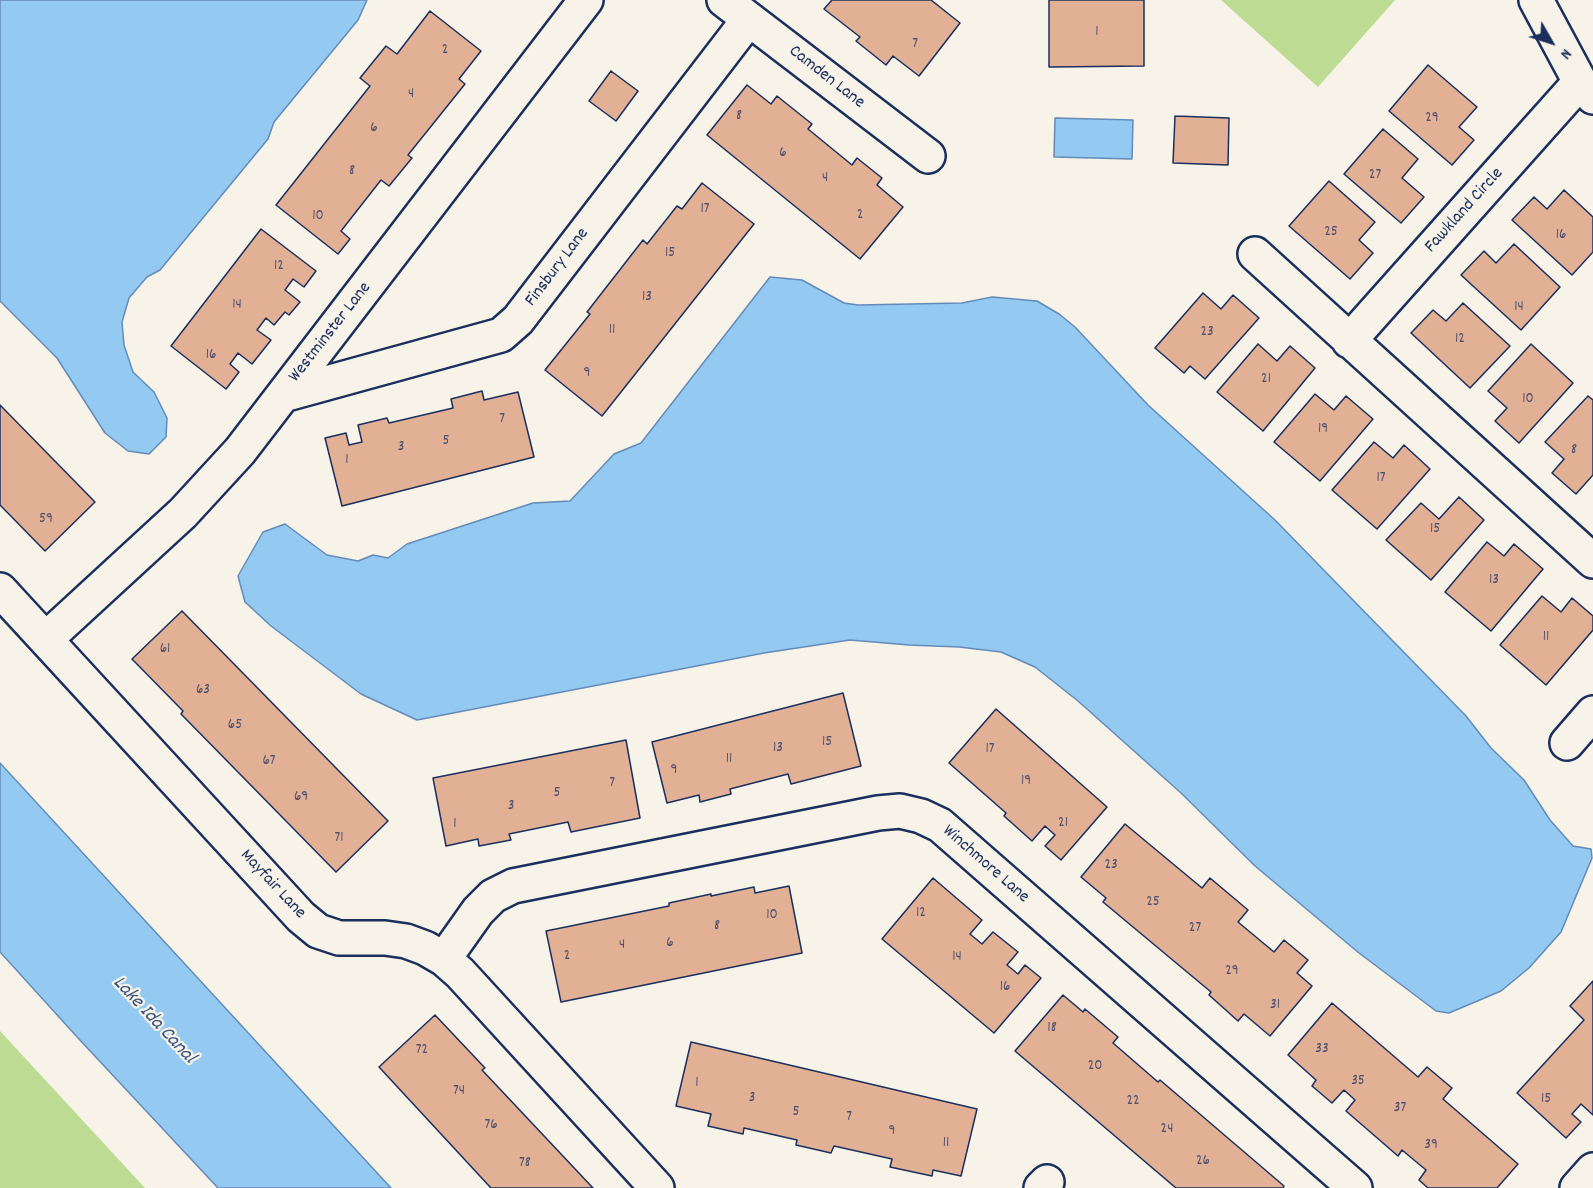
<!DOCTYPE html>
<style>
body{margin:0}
#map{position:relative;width:1593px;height:1188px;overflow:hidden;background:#f7f3e8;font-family:Dekko,sans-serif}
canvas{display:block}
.north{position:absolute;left:1521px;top:12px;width:60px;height:60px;-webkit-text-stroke:4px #f7f3e8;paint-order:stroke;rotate:129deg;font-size:16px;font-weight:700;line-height:24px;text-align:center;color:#1b2f5e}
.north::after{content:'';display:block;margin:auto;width:21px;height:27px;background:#1b2f5e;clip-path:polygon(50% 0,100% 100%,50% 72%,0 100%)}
</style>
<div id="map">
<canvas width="1593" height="1188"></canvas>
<div class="north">N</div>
</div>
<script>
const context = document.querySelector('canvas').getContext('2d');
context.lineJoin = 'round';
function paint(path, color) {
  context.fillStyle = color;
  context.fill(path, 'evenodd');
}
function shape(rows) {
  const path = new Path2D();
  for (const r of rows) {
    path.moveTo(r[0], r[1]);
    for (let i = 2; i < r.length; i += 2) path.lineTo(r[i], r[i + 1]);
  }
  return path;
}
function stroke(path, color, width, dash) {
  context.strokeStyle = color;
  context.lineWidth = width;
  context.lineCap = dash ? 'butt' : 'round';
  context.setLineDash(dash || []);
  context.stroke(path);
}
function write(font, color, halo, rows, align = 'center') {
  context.font = font + ' Dekko,sans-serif';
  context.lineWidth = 4.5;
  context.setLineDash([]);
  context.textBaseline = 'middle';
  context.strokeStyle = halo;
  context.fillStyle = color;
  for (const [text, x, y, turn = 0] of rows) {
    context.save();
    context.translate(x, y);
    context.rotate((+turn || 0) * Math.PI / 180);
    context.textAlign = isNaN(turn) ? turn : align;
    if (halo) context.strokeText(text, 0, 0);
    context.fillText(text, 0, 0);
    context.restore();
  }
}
const green = shape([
 [1221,0,1395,0,1318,87],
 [0,1031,145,1188,0,1188]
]);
const water = shape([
 [0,0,367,0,358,20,274,122,268,139,160,270,147,277,129,298,122,322,124,345,133,372,154,392,167,418,166,437,149,454,128,451,105,433,57,358,0,301,0,0],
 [1055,118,1133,120,1132,159,1054,157,1055,118],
 [770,277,802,280,844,303,858,305,962,303,992,297,1037,301,1059,314,1075,327,1148,405,1275,520,1466,716,1491,748,1524,780,1550,820,1573,846,1591,849,1592,858,1561,932,1529,968,1501,991,1449,1013,1436,1011,1359,953,1255,866,1181,793,1078,701,1035,667,1001,652,959,647,909,645,850,640,764,653,417,720,361,694,271,626,245,602,238,576,263,532,285,524,327,555,358,561,373,555,388,558,407,544,533,503,570,501,614,454,641,443,770,277],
 [0,763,286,1074,391,1188,218,1188,78,1038,0,952,0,763]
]);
const building = shape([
 [832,0,931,0,960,23,919,76,893,56,886,65,856,41,860,37,824,9,832,0],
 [1049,0,1144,0,1144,66,1049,67,1049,0],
 [430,11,481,51,459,79,465,84,408,155,412,158,389,186,381,180,341,231,350,239,338,254,276,205,370,86,360,78,386,46,397,54,430,11],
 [1428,65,1477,107,1459,127,1474,140,1452,165,1389,111,1428,65],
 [611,71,638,91,616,121,589,101,611,71],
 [747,85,771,104,777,96,812,124,808,129,852,165,857,158,882,178,877,185,903,207,860,259,707,135,747,85],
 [1175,116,1229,118,1228,165,1173,163,1175,116],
 [1383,129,1418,159,1402,178,1424,197,1401,223,1344,174,1383,129],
 [1329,181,1375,222,1359,240,1373,253,1350,279,1289,226,1329,181],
 [702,183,754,224,602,416,545,370,590,314,587,312,643,240,647,244,677,206,682,209,702,183],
 [1564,190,1593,217,1593,252,1572,275,1512,220,1534,197,1547,209,1564,190],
 [261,229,316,271,304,287,293,279,285,290,300,302,289,315,285,312,274,325,266,318,257,330,271,340,252,364,238,353,230,364,239,372,226,389,171,346,261,229],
 [1514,244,1560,287,1521,330,1461,275,1484,251,1496,263,1514,244],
 [1203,293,1221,309,1233,295,1259,318,1205,379,1190,366,1184,373,1155,348,1203,293],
 [1463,303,1510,346,1470,388,1411,333,1433,310,1446,321,1463,303],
 [1258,344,1277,361,1290,346,1315,368,1263,431,1217,392,1258,344],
 [1531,344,1573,383,1519,443,1495,421,1507,408,1488,391,1531,344],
 [482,391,484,400,518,392,534,457,342,506,325,438,346,433,349,445,362,442,358,425,387,418,389,423,453,408,451,399,482,391],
 [1315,394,1334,410,1346,396,1373,419,1320,481,1274,442,1315,394],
 [1588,396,1593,400,1593,475,1576,494,1552,473,1564,459,1545,442,1588,396],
 [0,405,95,502,45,551,0,505,0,405],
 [1374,442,1393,458,1404,445,1430,469,1377,529,1332,490,1374,442],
 [1459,497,1484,520,1431,580,1386,540,1421,503,1439,519,1459,497],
 [1487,542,1504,556,1514,544,1543,569,1491,631,1445,592,1487,542],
 [1542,596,1561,612,1572,598,1593,616,1593,630,1546,685,1500,645,1542,596],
 [182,611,388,821,336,872,181,714,183,711,132,659,182,611],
 [843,693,861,766,791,784,788,774,730,789,731,794,700,802,699,795,667,803,652,742,843,693],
 [996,709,1107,807,1061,860,1045,846,1055,835,1045,826,1032,841,1004,816,1006,813,949,763,996,709],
 [626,740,640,818,571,832,568,822,509,834,511,840,479,846,478,839,446,846,433,778,626,740],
 [1125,824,1202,888,1210,878,1248,910,1238,922,1274,952,1284,940,1308,960,1297,973,1312,986,1270,1036,1244,1014,1238,1021,1209,995,1211,992,1103,902,1106,898,1081,877,1125,824],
 [933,878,982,920,970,934,982,944,993,932,1018,952,1007,965,1018,974,1025,965,1041,978,994,1033,882,939,933,878],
 [789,886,802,953,561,1002,546,931,669,906,669,903,711,894,711,896,754,887,755,893,789,886],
 [1593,981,1593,1115,1581,1104,1572,1114,1581,1122,1566,1138,1517,1093,1584,1020,1570,1006,1593,981],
 [1063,995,1083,1012,1085,1009,1118,1037,1113,1043,1158,1082,1160,1080,1284,1186,1283,1188,1176,1188,1015,1051,1063,995],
 [1332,1003,1418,1077,1427,1067,1452,1088,1443,1099,1518,1164,1497,1188,1428,1188,1419,1180,1426,1170,1402,1150,1398,1156,1346,1111,1355,1100,1344,1090,1332,1103,1312,1086,1316,1080,1288,1055,1332,1003],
 [435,1015,485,1068,482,1070,593,1188,491,1188,379,1067,435,1015],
 [691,1042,977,1109,961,1176,933,1170,932,1176,890,1167,892,1159,834,1146,831,1153,796,1145,797,1140,744,1128,743,1134,708,1126,711,1114,676,1106,691,1042]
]);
const street = shape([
 [724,0,928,156],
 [1536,0,1580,82,1593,97],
 [1255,254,1593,561],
 [1349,341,1580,82],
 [283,395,501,335,518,320,749,19],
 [0,590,301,917,318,931,339,938,385,938,406,941,425,948,444,959,460,973,657,1188],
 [46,639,183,513,240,451,586,0],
 [1567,743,1593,713],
 [444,959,478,911,493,896,513,886,878,813,900,811,921,816,940,825,1355,1188],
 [1041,1188,1047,1182],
 [1577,1188,1593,1170]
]);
const numberNames = [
 ["1",1097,33],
 ["7",915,45],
 ["2",445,51],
 ["4",411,95],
 ["8",739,117],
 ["29",1432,119],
 ["6",374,129],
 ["6",783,154],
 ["8",352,172],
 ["27",1375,176],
 ["4",825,179],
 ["17",705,210],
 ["2",860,216],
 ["10",318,217],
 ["25",1331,233],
 ["16",1561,236],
 ["15",670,254],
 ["12",279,267],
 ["13",647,298],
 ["14",237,306],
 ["14",1519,308],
 ["11",612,331],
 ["23",1207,333],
 ["12",1460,340],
 ["16",211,356],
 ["9",587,374],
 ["21",1266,380],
 ["10",1528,400],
 ["7",502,420],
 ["19",1323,430],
 ["5",446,442],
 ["3",401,448],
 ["8",1574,451],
 ["1",347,461],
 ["17",1381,479],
 ["59",46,520],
 ["15",1435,530],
 ["13",1494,581],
 ["11",1546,638],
 ["61",165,650],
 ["63",203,691],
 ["65",235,726],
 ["15",827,743],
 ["13",778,749],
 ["17",990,750],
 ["11",729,760],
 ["67",269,762],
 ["9",674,771],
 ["19",1026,782],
 ["7",612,784],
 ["5",557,794],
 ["69",301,798],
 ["3",511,807],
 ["21",1063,824],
 ["1",455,825],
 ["71",339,839],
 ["23",1111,866],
 ["25",1153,903],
 ["12",921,914],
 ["10",772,916],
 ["8",717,927],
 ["27",1195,929],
 ["6",670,944],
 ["4",622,946],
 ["2",567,957],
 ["14",957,958],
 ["29",1232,972],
 ["16",1005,988],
 ["31",1275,1006],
 ["18",1052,1029],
 ["33",1322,1050],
 ["72",422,1051],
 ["20",1095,1067],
 ["35",1358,1082],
 ["1",697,1084],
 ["74",459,1092],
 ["3",752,1099],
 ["15",1546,1100],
 ["22",1133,1102],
 ["37",1400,1109],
 ["5",796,1113],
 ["7",849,1118],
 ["76",491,1126],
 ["24",1167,1130],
 ["9",892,1132],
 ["11",946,1144],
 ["39",1431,1146],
 ["26",1203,1162],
 ["78",525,1164]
];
const streetNames = [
 ["Camden Lane",826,78,38],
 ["Fawkland Circle",1465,211,-48],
 ["Finsbury Lane",558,268,-53],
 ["Westminster Lane",331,333,-52],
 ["Winchmore Lane",985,865,41],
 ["Mayfair Lane",272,885,47]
];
const waterNames = [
 ["Lake Ida Canal",153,1021,47]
];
paint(green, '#bedb93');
paint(water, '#94c9f2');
stroke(water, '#648bb7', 1.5);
paint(building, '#e2b094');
stroke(building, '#1b2f5e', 1.5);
stroke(street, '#1b2f5e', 38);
stroke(street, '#f7f3e8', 33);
write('15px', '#4d4f6c', null, numberNames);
write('18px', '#1b2f5e', '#f7f3e8', streetNames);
write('italic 20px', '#395683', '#f7f3e8', waterNames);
</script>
